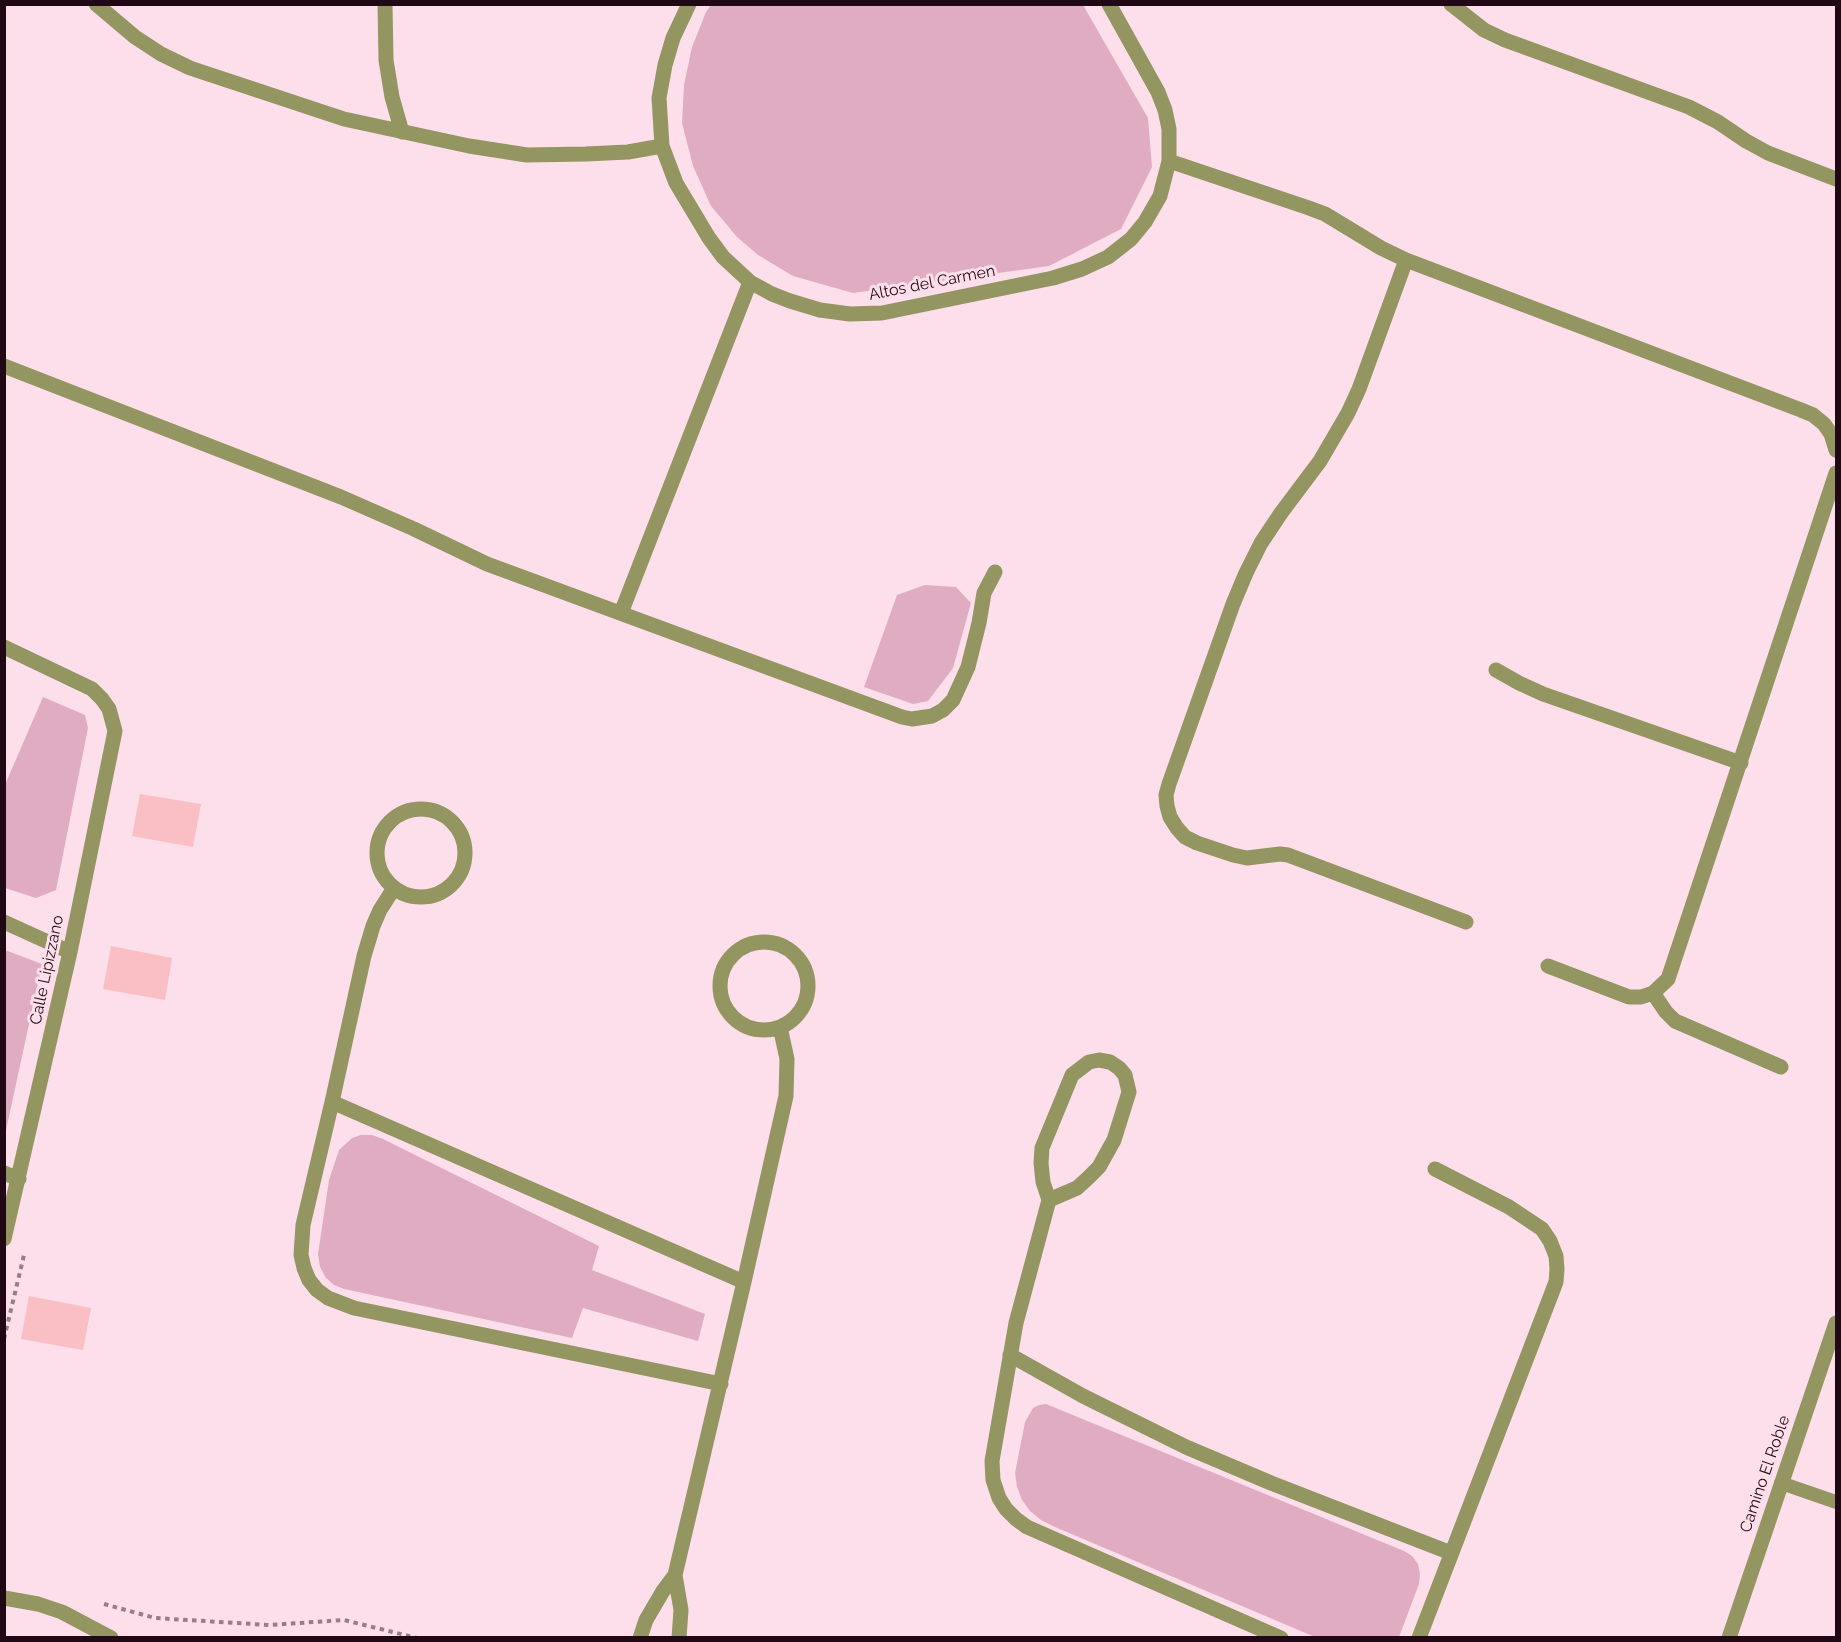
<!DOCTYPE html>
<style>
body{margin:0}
#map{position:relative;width:1841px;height:1642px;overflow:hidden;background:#fcdfea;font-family:Raleway,sans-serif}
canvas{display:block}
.frame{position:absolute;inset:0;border:6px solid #200914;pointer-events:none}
</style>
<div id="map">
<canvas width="1841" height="1642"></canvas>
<div class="frame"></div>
</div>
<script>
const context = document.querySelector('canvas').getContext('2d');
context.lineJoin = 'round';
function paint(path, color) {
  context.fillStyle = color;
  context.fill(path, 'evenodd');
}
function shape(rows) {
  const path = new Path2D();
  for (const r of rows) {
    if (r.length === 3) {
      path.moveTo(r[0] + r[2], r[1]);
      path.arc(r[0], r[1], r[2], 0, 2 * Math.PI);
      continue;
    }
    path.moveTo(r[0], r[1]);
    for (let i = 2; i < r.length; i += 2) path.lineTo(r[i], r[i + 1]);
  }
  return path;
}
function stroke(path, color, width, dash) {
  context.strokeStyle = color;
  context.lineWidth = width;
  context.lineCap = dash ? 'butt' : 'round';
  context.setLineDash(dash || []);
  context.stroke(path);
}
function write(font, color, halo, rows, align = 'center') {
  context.font = font + ' Raleway,sans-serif';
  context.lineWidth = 6;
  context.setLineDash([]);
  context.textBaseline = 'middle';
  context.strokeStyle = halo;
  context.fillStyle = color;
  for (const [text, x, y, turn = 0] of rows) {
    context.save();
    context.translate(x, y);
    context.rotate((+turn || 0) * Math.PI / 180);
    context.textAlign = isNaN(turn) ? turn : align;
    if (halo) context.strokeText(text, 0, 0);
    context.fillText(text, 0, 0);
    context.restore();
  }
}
const green = shape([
 [711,5,1083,5,1148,118,1152,167,1121,229,1049,266,853,293,793,276,758,255,737,237,711,206,693,166,682,123,684,85,692,47,706,12],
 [925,585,956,587,971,603,953,668,928,701,913,704,864,687,897,595],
 [43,697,85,715,88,728,56,890,36,898,5,888,4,787],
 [5,950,42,964,5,1135,4,950],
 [361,1135,372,1135,383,1139,599,1246,592,1270,705,1314,698,1341,583,1308,572,1338,344,1289,334,1285,326,1278,320,1267,318,1254,329,1180,339,1150,352,1138],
 [1046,1404,1404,1551,1412,1556,1418,1564,1420,1574,1419,1584,1399,1637,1315,1637,1055,1527,1041,1520,1030,1511,1022,1500,1017,1487,1015,1473,1025,1422,1033,1408,1039,1405]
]);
const building = shape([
 [140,794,201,804,193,847,132,836],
 [111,946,172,958,165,1000,103,989],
 [29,1296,91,1308,83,1350,21,1339]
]);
const path = shape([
 [4,1339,24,1255],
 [104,1604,155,1618,269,1625,344,1620,417,1638]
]);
const lane = shape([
 [1781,1483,1836,1502]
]);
const street = shape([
 [96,4,135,37,161,54,190,68,344,119,469,146,527,155,586,154,628,152,662,146],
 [385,4,386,60,392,97,402,132],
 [689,4,673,38,665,65,659,98,662,146,676,183,709,238,723,257,750,282,772,294,790,301,820,310,850,314,882,313,1053,278,1082,269,1108,257,1131,239,1145,222,1160,196,1169,161,1169,129,1165,110,1158,92,1109,4],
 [1451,4,1484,30,1505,40,1689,107,1718,122,1746,141,1768,153,1836,179],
 [1169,161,1309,208,1325,214,1381,248,1406,260,1801,410,1813,415,1824,424,1831,434,1836,450],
 [1406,260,1359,389,1348,413,1320,461,1281,513,1261,543,1246,573,1233,604,1169,784,1166,795,1167,806,1170,817,1177,828,1185,837,1197,843,1233,855,1247,858,1280,854,1288,855,1466,922],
 [4,366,341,497,414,529,487,564,902,717,912,719,932,716,943,710,953,700,968,667,979,623,984,593,995,572],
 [621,613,750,282],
 [4,647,92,689,102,699,109,709,115,731,70,952,4,1239],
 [1496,670,1519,683,1543,694,1741,763],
 [421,853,44],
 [394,888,380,910,373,926,364,956,332,1102,303,1225,301,1255,304,1268,309,1280,317,1290,328,1298,354,1308,721,1384],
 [4,922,70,952],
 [764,986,44],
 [1548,966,1629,997,1641,997,1653,993,1668,979,1836,473],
 [1653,993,1666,1012,1675,1021,1781,1067],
 [332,1102,744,1282],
 [4,1173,19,1179],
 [1049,1200,1077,1188,1088,1178,1099,1167,1114,1140,1129,1092,1125,1075,1119,1068,1110,1062,1099,1060,1089,1062,1072,1075,1042,1148,1041,1163,1043,1182,1049,1200,1016,1323,992,1461,993,1480,999,1498,1006,1509,1016,1519,1027,1527,1281,1638],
 [1010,1355,1083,1396,1186,1447,1271,1483,1451,1553],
 [675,1575,681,1610,679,1638],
 [4,1598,38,1604,62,1612,111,1638],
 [640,1638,646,1620,663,1591,675,1575,744,1282,786,1096,787,1059,780,1027],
 [1419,1638,1556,1282,1557,1269,1556,1256,1550,1241,1542,1229,1509,1207,1435,1169],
 [1729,1638,1836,1323]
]);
const streetNames = [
 ["Altos del Carmen",932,283,-11],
 ["Calle Lipizzano",47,970,-78],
 ["Camino El Roble",1765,1474,-71]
];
paint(green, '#e0acc2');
paint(building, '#fabec5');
stroke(path, '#977d88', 4, [4.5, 4.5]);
stroke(lane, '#939660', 14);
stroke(street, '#939660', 15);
write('16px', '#200914', '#fcdfea', streetNames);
</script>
